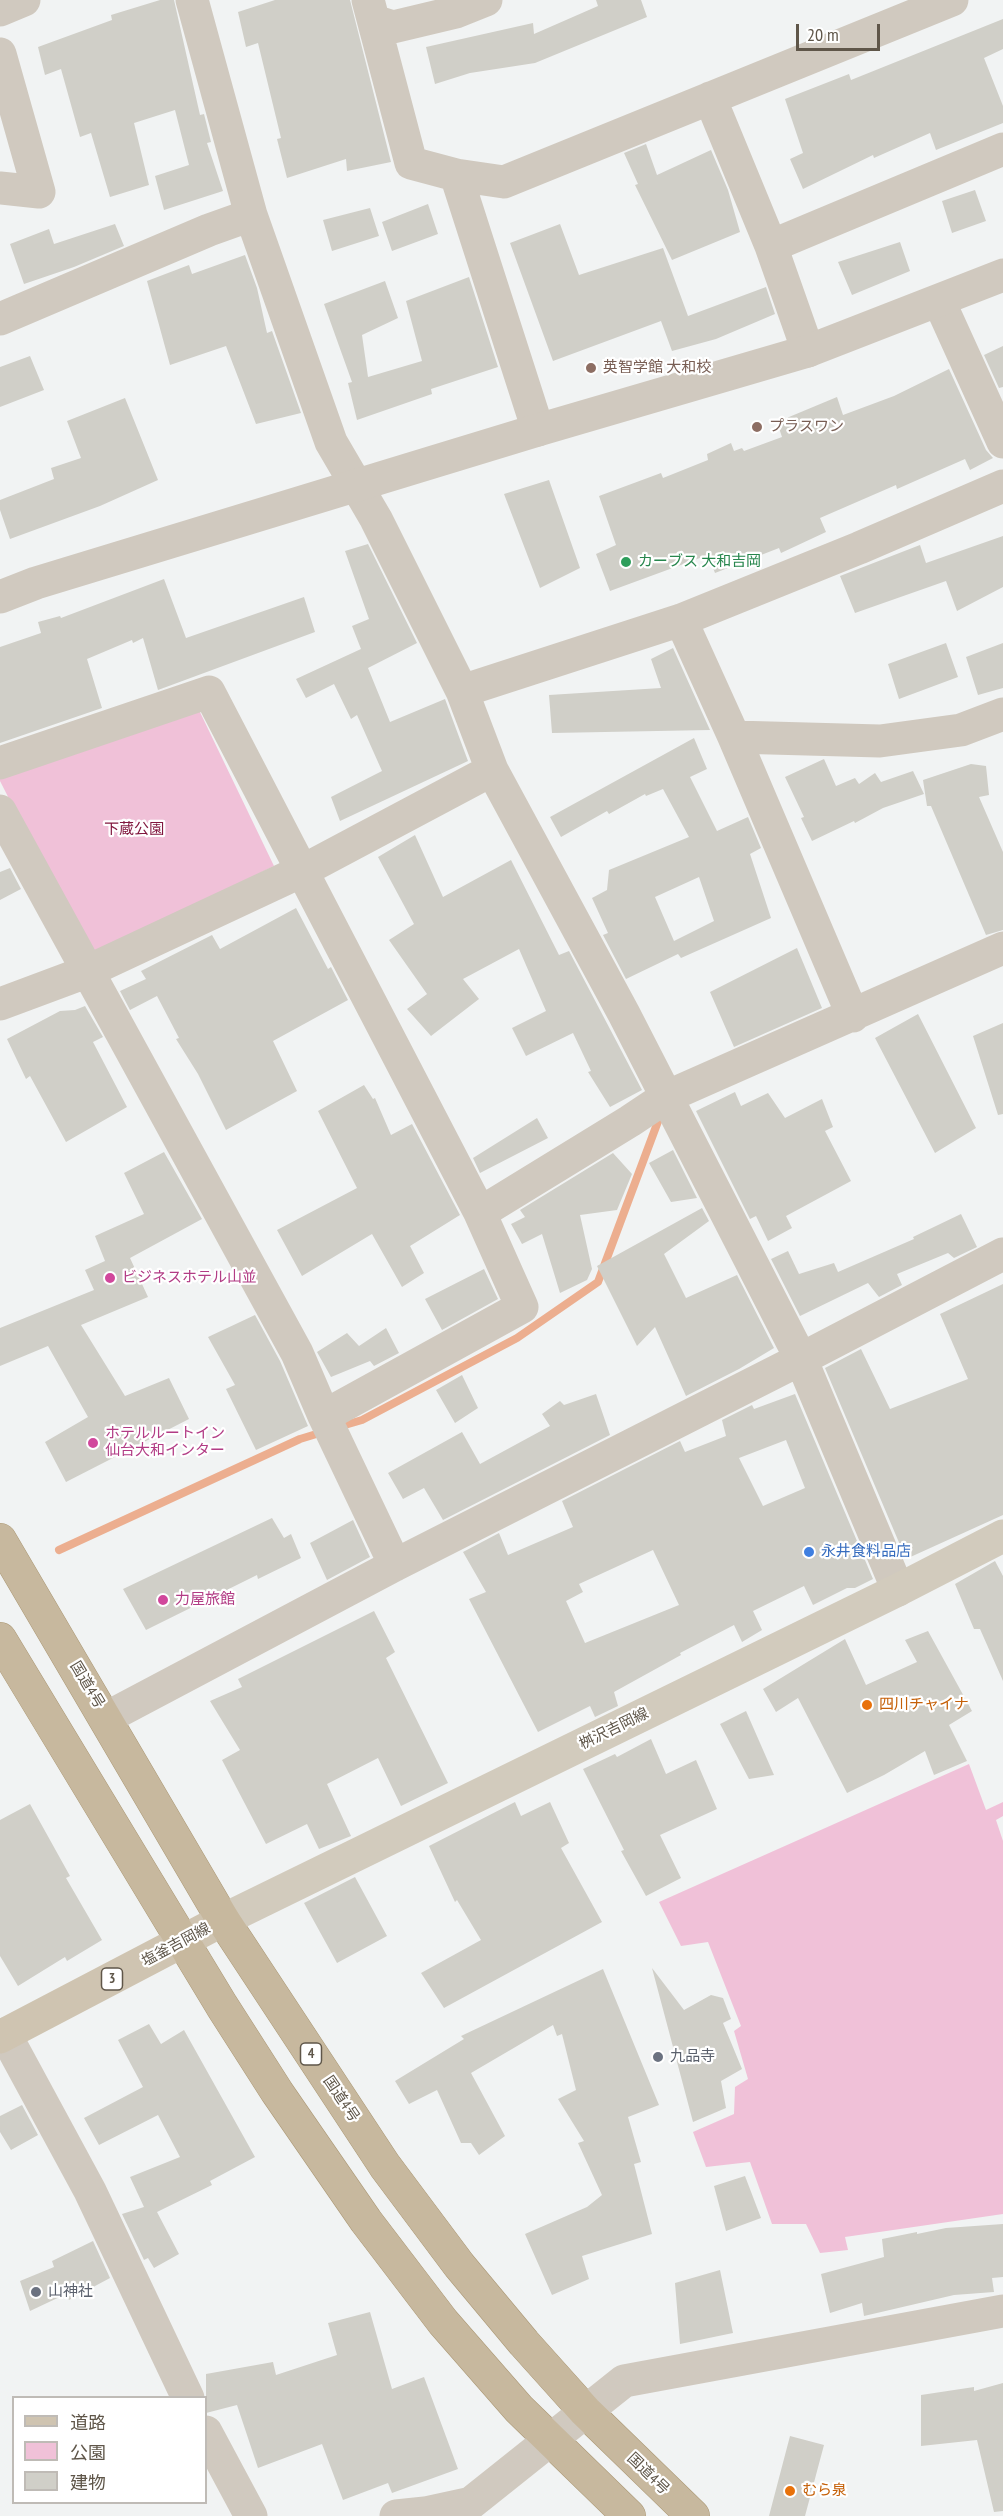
<!DOCTYPE html>
<meta charset="utf-8">
<style>
body{margin:0}
#map{position:relative;width:1003px;height:2516px;overflow:hidden;background:#f1f3f3;font-family:"PT Sans Narrow","Noto Sans JP",sans-serif}
canvas{display:block}
.legend{position:absolute;left:12px;top:2396px;width:195px;height:108px;box-sizing:border-box;background:#fff;border:2px solid #bfbbb6;margin:0;padding:8px 10px;list-style:none;font-size:18px;color:#5f5649}
.legend li{display:flex;align-items:center;gap:12px;height:30px}
.legend b{width:30px;border:2px solid #bfbbb6}
.scale{position:absolute;left:796px;top:24px;width:84px;height:27px;box-sizing:border-box;border:3px solid #5f5649;border-top:0;padding-left:8px;font-size:18px;line-height:21px;white-space:nowrap;color:#5f5649;-webkit-text-stroke:4px #fff;paint-order:stroke}
</style>
<div id="map">
<canvas width="1003" height="2516"></canvas>
<ul class="legend">
<li><b style="height:8px;background:#cfc4b1"></b>道路</li>
<li><b style="height:16px;background:#f0c1d8"></b>公園</li>
<li><b style="height:16px;background:#d0cfc8"></b>建物</li>
</ul>
<div class="scale">20 m</div>
</div>
<script>
const context = document.querySelector('canvas').getContext('2d');
context.lineJoin = 'round';
function paint(path, color) {
  context.fillStyle = color;
  context.fill(path, 'evenodd');
}
function shape(rows) {
  const path = new Path2D();
  for (const r of rows) {
    path.moveTo(r[0], r[1]);
    for (let i = 2; i < r.length; i += 2) path.lineTo(r[i], r[i + 1]);
  }
  return path;
}
function stroke(path, color, width, dash) {
  context.strokeStyle = color;
  context.lineWidth = width;
  context.lineCap = dash ? 'butt' : 'round';
  context.setLineDash(dash || []);
  context.stroke(path);
}
function write(font, color, halo, rows, align = 'center') {
  context.font = font + ' "PT Sans Narrow","Noto Sans JP",sans-serif';
  context.lineWidth = 4.5;
  context.setLineDash([]);
  context.textBaseline = 'middle';
  context.strokeStyle = halo;
  context.fillStyle = color;
  for (const [text, x, y, turn = 0] of rows) {
    context.save();
    context.translate(x, y);
    context.rotate((+turn || 0) * Math.PI / 180);
    context.textAlign = isNaN(turn) ? turn : align;
    if (halo) context.strokeText(text, 0, 0);
    context.fillText(text, 0, 0);
    context.restore();
  }
}
const green = shape([
 [198,708,274,866,90,958,0,781,0,774],
 [969,1764,986,1810,1003,1802,1003,1816,996,1820,1003,1841,1003,2214,845,2237,848,2250,820,2253,806,2224,772,2224,750,2162,706,2167,693,2132,734,2114,735,2087,748,2079,734,2031,741,2026,708,1942,681,1946,659,1902]
]);
const stream = shape([
 [338,1427,362,1420,517,1338,598,1282,660,1116],
 [59,1550,300,1439,323,1432]
]);
const building = shape([
 [160,0,174,0,200,115,204,114,211,142,207,143,223,191,164,210,155,176,189,165,175,110,134,123,149,185,110,197,91,133,80,137,61,69,45,75,38,47,112,20,111,15],
 [275,0,350,0,391,162,347,171,346,159,287,178,277,139,281,138,258,43,246,47,238,12],
 [596,0,641,0,647,17,535,63,470,73,435,84,426,47,533,23,534,34,598,6],
 [1003,19,1003,49,984,58,1003,106,1003,123,936,150,930,133,874,158,873,155,803,189,790,159,803,153,785,99,849,74,851,80],
 [646,144,657,175,711,150,728,190,740,232,672,260,635,185,638,184,624,153],
 [975,190,986,221,952,233,942,201],
 [428,204,438,234,392,251,382,222],
 [370,208,379,236,332,251,323,220],
 [115,224,124,246,74,267,24,284,10,244,49,229,54,244],
 [560,224,579,275,663,248,688,316,766,287,775,314,716,339,672,351,661,321,553,361,510,243],
 [900,242,910,271,852,295,838,262],
 [245,255,257,288,267,333,272,331,301,413,256,424,226,346,170,365,147,281,189,265,192,274],
 [469,277,498,367,431,389,432,394,357,420,348,383,352,382,324,304,385,281,398,318,362,335,368,377,422,361,406,301],
 [1003,346,1003,387,999,388,984,355],
 [30,356,44,390,0,407,0,367],
 [949,369,986,450,993,458,970,470,965,459,897,489,896,485,820,518,826,532,781,553,779,548,715,573,708,555,610,591,596,554,616,545,599,496,661,473,663,478,708,460,707,454,731,443,734,451,742,448,744,451,782,437,777,422,837,397,843,415,894,396],
 [125,398,158,480,100,506,10,539,0,510,0,500,54,479,51,468,81,458,67,421],
 [549,480,580,568,540,588,504,494],
 [1003,536,1003,587,957,611,946,581,855,613,840,576,920,545,926,563],
 [368,544,417,643,368,668,390,722,445,699,468,761,340,821,331,797,382,771,357,715,351,719,334,684,306,698,296,679,361,649,352,626,369,619,345,551],
 [164,579,186,638,304,597,315,632,158,690,143,638,133,643,132,640,87,659,102,708,0,743,0,647,41,633,38,622,60,616,61,618],
 [946,643,958,677,899,699,888,664],
 [1003,643,1003,688,978,695,966,657],
 [673,648,710,730,552,733,549,695,661,688,651,659],
 [694,738,707,769,690,777,717,831,748,817,761,848,750,854,771,918,681,958,678,954,626,979,603,935,608,933,592,898,607,890,609,870,689,837,663,789,646,796,645,794,609,814,607,811,561,837,550,817],
 [699,877,714,921,674,941,655,897],
 [824,759,836,786,855,778,859,784,875,773,881,782,913,771,924,794,883,808,855,823,854,821,812,841,801,818,804,817,785,777],
 [971,764,986,766,989,795,979,797,1003,852,1003,930,986,935,931,806,927,806,923,780],
 [415,835,443,897,511,860,559,955,569,951,642,1090,610,1107,588,1072,591,1071,573,1033,526,1056,512,1028,546,1011,519,949,463,979,479,999,431,1036,407,1009,427,994,389,940,414,924,378,857],
 [10,868,21,889,0,900,0,872],
 [296,908,328,969,331,967,348,1000,273,1041,297,1091,226,1130,198,1074,176,1039,179,1038,157,996,130,1010,120,991,146,979,141,971,212,935,220,949],
 [797,948,822,1008,734,1047,710,992],
 [85,1006,103,1037,93,1042,127,1107,66,1142,30,1076,26,1079,7,1039,60,1011,75,1010],
 [918,1014,976,1128,935,1153,875,1038],
 [1003,1023,1003,1114,998,1115,973,1036],
 [364,1085,373,1099,375,1098,391,1135,412,1124,460,1215,410,1246,424,1273,402,1287,372,1234,302,1276,277,1230,357,1188,318,1111],
 [735,1092,741,1106,768,1093,785,1118,822,1099,833,1127,825,1131,851,1181,786,1216,792,1228,768,1241,756,1216,750,1219,696,1111],
 [537,1118,548,1138,480,1173,473,1158],
 [673,1150,697,1198,671,1202,649,1163],
 [164,1152,202,1219,130,1258,148,1297,81,1325,125,1396,169,1378,189,1419,66,1482,45,1442,88,1417,48,1346,0,1366,0,1328,94,1290,85,1270,105,1261,95,1236,144,1214,124,1173],
 [613,1153,632,1174,617,1210,580,1215,592,1269,587,1280,560,1293,542,1234,522,1244,511,1224,525,1217,520,1210],
 [702,1208,709,1221,664,1254,686,1298,737,1275,774,1348,739,1369,686,1396,655,1327,637,1346,597,1266],
 [961,1214,977,1247,954,1258,948,1253,897,1274,902,1285,879,1297,868,1283,800,1316,771,1259,788,1251,799,1274,834,1263,838,1272,914,1239,913,1237],
 [484,1269,498,1299,442,1330,425,1299],
 [1003,1284,1003,1515,906,1559,825,1368,861,1349,890,1409,968,1379,940,1314],
 [255,1315,280,1361,308,1426,256,1450,226,1389,235,1385,208,1337],
 [386,1328,399,1353,374,1366,370,1361,331,1377,317,1352,347,1333,359,1346],
 [462,1375,478,1408,455,1423,436,1390],
 [596,1394,610,1435,443,1520,424,1488,403,1499,388,1473,462,1432,480,1464,550,1426,542,1414,560,1401,564,1405],
 [795,1394,873,1579,855,1588,847,1588,813,1605,804,1586,753,1611,762,1630,742,1642,734,1625,680,1653,681,1655,614,1692,618,1706,595,1717,590,1706,538,1732,469,1599,486,1592,463,1552,499,1533,508,1555,573,1527,562,1501,680,1441,685,1452,726,1436,722,1420,752,1405,754,1409],
 [786,1440,805,1488,763,1506,739,1458],
 [653,1550,679,1605,585,1643,566,1601,583,1592,579,1584],
 [272,1518,284,1538,291,1534,301,1558,258,1579,257,1575,146,1630,123,1589],
 [353,1520,370,1557,327,1580,310,1543],
 [995,1561,1003,1576,1003,1681,980,1629,974,1629,955,1584],
 [374,1611,395,1652,386,1658,448,1783,401,1806,378,1758,327,1784,351,1836,319,1849,307,1824,266,1844,222,1760,240,1750,210,1701,242,1687,238,1679],
 [928,1631,972,1711,949,1725,967,1761,934,1775,925,1751,884,1775,847,1793,798,1698,776,1712,763,1689,845,1639,866,1685,917,1662,905,1640],
 [746,1711,774,1775,749,1779,720,1724],
 [651,1739,666,1774,696,1760,717,1809,660,1835,681,1878,646,1896,621,1851,624,1850,583,1769,615,1754,617,1757],
 [515,1802,521,1816,550,1802,569,1843,561,1848,602,1922,444,2008,421,1973,481,1940,457,1900,455,1902,429,1846],
 [30,1804,70,1876,66,1878,102,1940,67,1961,65,1957,18,1986,0,1956,0,1820],
 [355,1877,387,1936,337,1963,304,1903],
 [652,1968,684,2010,711,1995,723,1998,731,2019,723,2023,742,2069,721,2081,726,2108,693,2122],
 [603,1969,659,2105,628,2117,641,2162,634,2164,652,2234,582,2256,589,2279,552,2295,525,2234,587,2207,602,2195,578,2143,584,2141,558,2099,576,2090,562,2034,557,2036,553,2025,471,2073,505,2136,479,2155,471,2143,461,2143,437,2090,409,2104,395,2081,464,2039,461,2036],
 [149,2024,161,2044,184,2030,255,2157,210,2181,212,2185,157,2212,179,2254,154,2268,148,2258,144,2260,122,2214,144,2207,130,2177,180,2157,158,2115,99,2145,84,2118,143,2087,118,2040],
 [22,2105,38,2135,11,2150,0,2132,0,2116],
 [745,2176,761,2218,726,2231,714,2186],
 [1003,2224,1003,2277,992,2278,994,2292,954,2295,864,2316,862,2303,830,2313,821,2274,884,2257,882,2239,917,2232,917,2234,946,2228],
 [93,2241,110,2278,69,2300,66,2294,30,2311,20,2281,54,2267,52,2261],
 [720,2270,733,2333,680,2344,675,2283],
 [370,2312,392,2389,424,2377,458,2469,392,2493,388,2483,343,2500,322,2444,258,2468,237,2405,206,2413,206,2374,273,2362,276,2375,337,2355,328,2323],
 [1003,2383,1003,2511,994,2512,977,2440,921,2446,921,2395,974,2387,974,2391],
 [790,2436,824,2445,805,2516,769,2516]
]);
const minor = shape([
 [192,0,251,215,331,442,376,519,462,691,492,770,624,1014,801,1359,898,1590],
 [368,0,411,163,456,175,504,182,952,0],
 [0,10,24,0],
 [374,21,393,27,456,12,486,0],
 [0,54,39,192,0,188],
 [710,98,771,246,808,351],
 [456,175,538,430],
 [771,246,1003,149],
 [939,301,1003,442],
 [0,319,209,230,251,215],
 [681,620,734,737,853,1016],
 [462,691,681,620,859,548,1003,486],
 [734,737,880,741,961,730,1003,714],
 [0,763,209,692,480,1213,522,1307,324,1416],
 [0,811,297,1353,324,1416,395,1565],
 [0,1004,86,972,304,870,492,770],
 [480,1213,630,1121,666,1097,1003,948],
 [106,1718,395,1565,801,1359,1003,1254],
 [5,2034,90,2191,188,2398],
 [206,2432,251,2516],
 [396,2516,425,2513,471,2503,550,2440]
]);
const tertiary = shape([
 [0,597,36,583,538,430,808,351,1003,275],
 [550,2440,624,2381,1003,2311]
]);
const secondary = shape([
 [223,1920,898,1590,1003,1536]
]);
const primary = shape([
 [0,2037,223,1920]
]);
const trunk = shape([
 [0,1540,223,1920,385,2166,459,2265,524,2343,585,2411,693,2516],
 [0,1639,222,2006,277,2092,366,2221,443,2322,519,2409,629,2516]
]);
const markers = [
 [591,368,6,"#8d6e63"],
 [757,427,6,"#8d6e63"],
 [626,562,6,"#2e9e5b"],
 [110,1278,6,"#d1479c"],
 [93,1443,6,"#d1479c"],
 [809,1552,6,"#3f7fe0"],
 [163,1600,6,"#d1479c"],
 [867,1705,6,"#e8710a"],
 [658,2057,6,"#6b7280"],
 [36,2292,6,"#6b7280"],
 [790,2491,6,"#e8710a"]
];
const shields = [
 [112,1979,21],
 [311,2054,21]
];
const shieldNames = [
 ["3",112,1979],
 ["4",311,2054]
];
const educationNames = [
 ["英智学館 大和校",603,368],
 ["プラスワン",769,427]
];
const leisureNames = [
 ["カーブス 大和吉岡",638,562]
];
const parkNames = [
 ["下蔵公園",134,830]
];
const hotelNames = [
 ["ビジネスホテル山並",122,1278],
 ["ホテルルートイン",105,1434],
 ["仙台大和インター",105,1451],
 ["力屋旅館",175,1600]
];
const shopNames = [
 ["永井食料品店",821,1552]
];
const streetNames = [
 ["国道4号",87,1685,59],
 ["桝沢吉岡線",614,1729,-26],
 ["塩釜吉岡線",176,1945,-28],
 ["国道4号",341,2099,56],
 ["国道4号",648,2474,44]
];
const foodNames = [
 ["四川チャイナ",879,1705],
 ["むら泉",802,2491]
];
const worshipNames = [
 ["九品寺",670,2057],
 ["山神社",48,2292]
];
paint(green, '#f0c1d8');
stroke(stream, '#ecae8f', 8);
paint(building, '#d0cfc8');
stroke(trunk, '#ab9875', 34);
stroke(minor, '#d0c9bf', 33);
stroke(tertiary, '#d0c9bf', 33);
stroke(secondary, '#d2cbbd', 33);
stroke(primary, '#cfc4b1', 33);
stroke(trunk, '#c7b89e', 33);
for (const [x, y, r, color] of markers) {
  const dot = new Path2D();
  dot.arc(x, y, r, 0, 2 * Math.PI);
  context.fillStyle = color;
  context.fill(dot);
  stroke(dot, '#fff', 2);
}
for (const [x, y, w] of shields) {
  const box = new Path2D();
  box.roundRect(x - w / 2, y - 11, w, 22, 4.5);
  context.fillStyle = '#fff';
  context.fill(box);
  stroke(box, '#5f5649', 1.5);
}
write('bold 14px', '#5f5649', null, shieldNames);
write('15px', '#785e54', '#fff', educationNames, 'left');
write('15px', '#27864d', '#fff', leisureNames, 'left');
write('15px', '#81183f', '#fff', parkNames);
write('15px', '#b23c85', '#fff', hotelNames, 'left');
write('15px', '#366cbe', '#fff', shopNames, 'left');
write('15px', '#5f5649', '#fff', streetNames);
write('15px', '#c56008', '#fff', foodNames, 'left');
write('15px', '#5b616d', '#fff', worshipNames, 'left');
</script>
